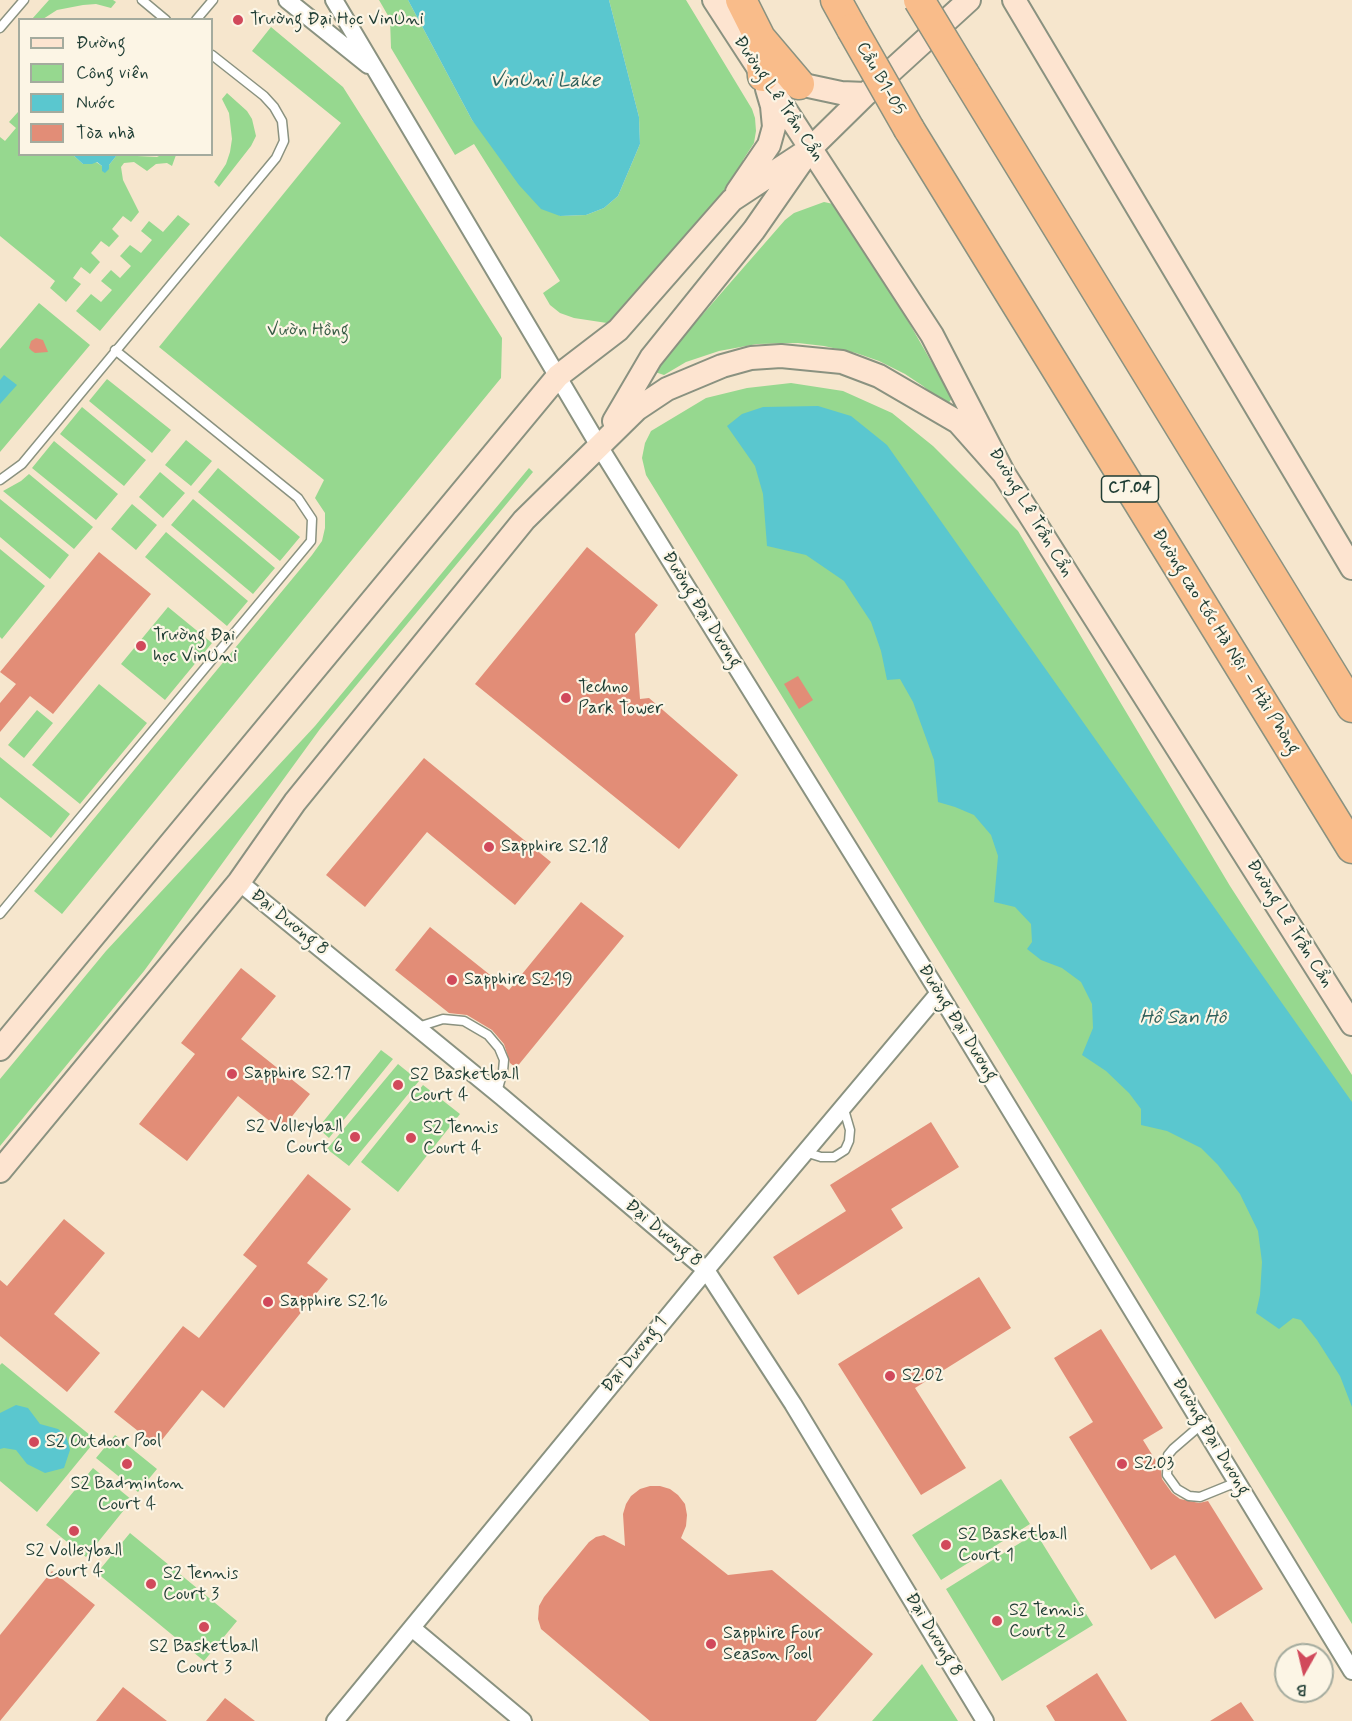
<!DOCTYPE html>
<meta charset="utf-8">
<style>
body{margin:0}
#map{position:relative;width:1352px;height:1721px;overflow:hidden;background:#f6e6cd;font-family:Mynerve,sans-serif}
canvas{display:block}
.legend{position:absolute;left:18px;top:18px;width:195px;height:138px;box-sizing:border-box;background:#fcf5e5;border:2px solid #a4ab9e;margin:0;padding:8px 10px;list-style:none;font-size:18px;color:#1f3d34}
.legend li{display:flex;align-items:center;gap:12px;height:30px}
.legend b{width:30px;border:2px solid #a4ab9e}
.north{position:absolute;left:1274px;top:1643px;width:60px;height:60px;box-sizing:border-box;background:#fcf5e5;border:2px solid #a4ab9e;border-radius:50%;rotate:188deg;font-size:16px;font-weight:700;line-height:24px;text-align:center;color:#1f3d34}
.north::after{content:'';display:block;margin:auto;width:21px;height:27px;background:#d1495b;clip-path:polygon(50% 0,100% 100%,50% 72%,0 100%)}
</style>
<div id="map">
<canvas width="1352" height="1721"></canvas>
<ul class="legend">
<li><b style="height:8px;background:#fde4d0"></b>Đường</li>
<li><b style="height:16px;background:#96d88f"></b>Công viên</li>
<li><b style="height:16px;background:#5ac7cf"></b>Nước</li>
<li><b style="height:16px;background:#e28d77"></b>Tòa nhà</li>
</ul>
<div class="north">B</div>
</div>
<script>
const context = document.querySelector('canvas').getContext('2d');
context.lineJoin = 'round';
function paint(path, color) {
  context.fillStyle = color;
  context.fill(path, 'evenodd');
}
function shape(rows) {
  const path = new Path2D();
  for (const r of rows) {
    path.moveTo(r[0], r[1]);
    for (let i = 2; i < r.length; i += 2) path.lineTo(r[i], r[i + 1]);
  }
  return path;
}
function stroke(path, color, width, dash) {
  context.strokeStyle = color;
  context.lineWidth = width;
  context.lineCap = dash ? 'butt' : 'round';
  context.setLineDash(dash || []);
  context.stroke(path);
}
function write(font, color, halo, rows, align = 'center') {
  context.font = font + ' Mynerve,sans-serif';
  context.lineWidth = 4.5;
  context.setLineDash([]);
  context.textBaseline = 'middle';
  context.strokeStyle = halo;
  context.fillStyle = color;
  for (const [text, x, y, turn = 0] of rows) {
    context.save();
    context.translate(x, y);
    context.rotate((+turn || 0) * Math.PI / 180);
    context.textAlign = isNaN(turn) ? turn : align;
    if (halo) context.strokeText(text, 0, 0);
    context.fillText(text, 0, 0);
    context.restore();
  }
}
const green = shape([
 [49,0,113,0,116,2,111,8,96,4,83,5,57,10,43,19,32,19],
 [379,0,408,0,472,120,560,216,586,215,604,208,618,196,640,144,639,117,609,0,686,0,752,109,755,118,756,131,754,143,743,160,749,169,614,321,607,323,574,318,560,313,550,305,543,293,560,281,474,144,455,155,391,48,390,19],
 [271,27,343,87,502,338,501,378,62,914,34,891,312,555,322,541,325,528,325,513,315,498,324,480,159,347,341,123,252,51],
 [227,93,247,111,252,119,256,136,251,146,219,187,214,182,226,164,230,152,232,139,229,113,222,99],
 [18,112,20,112,20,154,73,155,83,164,96,162,102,166,109,165,117,155,157,157,161,155,176,155,172,166,167,163,156,164,147,171,134,162,124,163,121,167,123,180,139,212,131,222,123,216,112,229,119,236,109,247,101,241,91,253,100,262,90,274,81,267,73,278,81,284,66,302,50,288,55,281,0,236,0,137,5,141,16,128,9,122],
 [824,202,838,205,863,242,952,398,948,404,945,404,923,386,905,374,879,361,856,353,824,346,798,343,757,344,719,351,686,362,664,375,655,372,655,369,785,220,794,213],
 [178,215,190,224,100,331,76,311,91,294,101,302,112,290,101,281,111,270,120,278,131,266,120,256,130,245,141,253,152,240,141,231,149,221,163,232],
 [39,303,90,345,0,452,0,349],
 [107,379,171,430,152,453,89,401],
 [791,383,843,391,892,413,933,446,1018,531,1230,886,1352,1075,1352,1624,646,475,642,458,645,443,651,431,706,398,747,388],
 [82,407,146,460,124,486,60,434],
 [186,440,212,461,191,486,165,465],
 [54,441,118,494,96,520,32,468],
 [218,468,300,537,280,561,198,492],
 [529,468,533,472,320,729,144,971,0,1146,0,1079,106,951,315,726],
 [160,472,185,493,163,518,139,497],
 [29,474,93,527,74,549,3,491,21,481],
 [0,499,69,555,50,579,0,537],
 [193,499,275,568,253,594,171,525],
 [132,504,157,525,136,550,111,529],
 [166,532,248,601,227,626,145,557],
 [0,549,45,586,2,639,0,637],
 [168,607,212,643,165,700,121,664],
 [99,684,147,723,80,804,32,765],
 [37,710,53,723,24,758,8,745],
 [0,757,70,814,51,838,0,797],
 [381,1050,393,1059,329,1138,318,1128],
 [398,1064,419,1081,349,1166,327,1149],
 [423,1085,460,1114,398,1192,361,1162],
 [2,1363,96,1440,37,1512,0,1481,0,1365],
 [115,1435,157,1469,138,1492,96,1458],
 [93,1468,132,1500,86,1557,46,1525],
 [1001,1479,1030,1524,941,1580,912,1535],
 [130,1533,237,1621,204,1661,97,1573],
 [1036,1533,1093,1625,1002,1681,946,1589],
 [922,1664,958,1721,872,1721]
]);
const water = shape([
 [408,0,609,0,639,117,640,144,618,196,604,208,586,215,560,216,541,209,519,185,472,120],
 [73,155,73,154,117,155,109,165,109,169,105,173,102,171,102,166,97,162,92,164,83,164],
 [4,375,17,385,0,404,0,380],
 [818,406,851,416,887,445,1352,1102,1352,1407,1340,1376,1317,1340,1301,1320,1293,1318,1279,1329,1256,1313,1260,1295,1262,1262,1258,1231,1240,1194,1218,1165,1201,1148,1167,1131,1141,1125,1141,1109,1129,1093,1106,1071,1082,1055,1093,1028,1092,1004,1081,982,1062,968,1041,960,1027,949,1032,942,1031,924,1015,907,994,902,998,856,991,835,974,815,955,807,938,802,934,760,913,702,900,679,887,680,881,651,871,622,844,581,806,555,767,546,763,494,755,466,727,426,742,414,763,407],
 [16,1405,28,1408,40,1424,58,1429,66,1435,70,1450,64,1468,45,1473,27,1464,16,1450,4,1448,0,1449,0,1413]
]);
const building = shape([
 [36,338,43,340,48,352,35,353,32,351,29,348,31,341],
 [587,547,658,605,635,634,640,699,649,698,738,775,679,849,475,684],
 [99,552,151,594,53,714,30,696,0,732,0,703,16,684,0,672],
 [798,676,813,700,799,709,784,684],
 [424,758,551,862,515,905,427,832,365,907,326,875],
 [581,902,624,936,516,1068,510,1063,504,1044,492,1030,467,1015,449,1013,395,970,430,927,509,990],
 [241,968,276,996,241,1039,310,1094,281,1130,238,1096,187,1161,139,1124,195,1054,181,1043],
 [931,1122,959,1167,891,1209,903,1228,798,1295,773,1257,846,1211,830,1185],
 [308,1174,351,1209,307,1263,328,1279,224,1408,202,1390,157,1446,114,1412,183,1326,199,1338,257,1266,243,1255],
 [64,1219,105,1253,54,1314,100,1353,67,1392,0,1336,0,1280,7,1286],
 [979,1277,1011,1328,915,1388,966,1468,921,1495,838,1364],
 [1101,1329,1163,1428,1143,1440,1161,1469,1162,1479,1172,1493,1180,1499,1199,1503,1208,1501,1263,1589,1215,1619,1175,1555,1151,1570,1069,1437,1093,1422,1054,1358],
 [650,1486,660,1486,670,1489,678,1495,685,1504,687,1515,686,1526,681,1538,728,1575,772,1570,873,1654,816,1721,650,1721,541,1629,538,1619,539,1606,544,1597,589,1542,596,1537,604,1535,625,1546,623,1514,626,1504,631,1496,640,1489],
 [52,1571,95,1605,0,1721,0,1635],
 [1097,1673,1127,1721,1055,1721,1046,1706],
 [123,1687,167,1721,96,1721],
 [225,1698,255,1721,206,1721],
 [1241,1702,1254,1721,1210,1721]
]);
const lane = shape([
 [142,0,166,20],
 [196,20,213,0],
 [0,28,24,0],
 [0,480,22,464,276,158,284,141,282,121,274,107,264,96,212,55],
 [0,914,311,541,312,519,298,498,115,350],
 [418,1027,443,1019,464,1021,488,1035,499,1048,504,1060,503,1071,497,1092],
 [805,1152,821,1157,834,1157,845,1150,849,1141,850,1130,843,1106],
 [1202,1424,1173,1449,1168,1455,1167,1475,1177,1489,1189,1496,1200,1497,1237,1482]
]);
const street = shape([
 [287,0,368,65],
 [334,0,599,446,939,993,1352,1671],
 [239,882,502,1097,706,1270,793,1404,985,1721],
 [412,1628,523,1721],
 [335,1721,706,1270,939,993]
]);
const secondary = shape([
 [714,0,932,335,1004,474,1352,1024],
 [1014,0,1352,568],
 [785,81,841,93,866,94],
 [737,192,769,145,774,127,772,106,767,89],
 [614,421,651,358,754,230,811,148,866,94,969,0],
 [0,1049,558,376,618,330,732,200,811,148],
 [0,1171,239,882,295,802,524,520,637,409,667,389,722,366,751,358,781,356,842,362,879,376,958,422,1004,474]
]);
const highway = shape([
 [741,0,760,38,763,76],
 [836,0,852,29],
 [760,38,799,84],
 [964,74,1352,707],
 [909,129,1352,848]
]);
const highwayBridge = shape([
 [919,0,964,74],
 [852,29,909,129]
]);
const markers = [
 [238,20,6,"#d1495b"],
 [141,646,6,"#d1495b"],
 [566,698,6,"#d1495b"],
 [489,847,6,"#d1495b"],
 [452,980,6,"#d1495b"],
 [232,1074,6,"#d1495b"],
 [398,1085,6,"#d1495b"],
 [355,1137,6,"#d1495b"],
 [411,1138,6,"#d1495b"],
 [268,1302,6,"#d1495b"],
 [890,1376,6,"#d1495b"],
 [34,1442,6,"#d1495b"],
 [127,1464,6,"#d1495b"],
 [1122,1464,6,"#d1495b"],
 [74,1531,6,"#d1495b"],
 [946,1545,6,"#d1495b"],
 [151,1584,6,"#d1495b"],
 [997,1621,6,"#d1495b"],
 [204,1627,6,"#d1495b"],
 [711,1644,6,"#d1495b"]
];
const shields = [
 [1130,489,57]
];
const shieldNames = [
 ["CT.04",1130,489]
];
const poiNames = [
 ["Trường Đại Học VinUni",250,20],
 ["Trường Đại",153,636],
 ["học VinUni",153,657],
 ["Techno",578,688],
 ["Park Tower",578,709],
 ["Sapphire S2.18",501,847],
 ["Sapphire S2.19",464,980],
 ["Sapphire S2.17",244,1074],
 ["S2 Basketball",410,1075],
 ["Court 4",410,1096],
 ["S2 Volleyball",343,1127,"right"],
 ["Court 6",343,1148,"right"],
 ["S2 Tennis",423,1128],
 ["Court 4",423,1149],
 ["Sapphire S2.16",280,1302],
 ["S2.02",902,1376],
 ["S2 Outdoor Pool",46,1442],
 ["S2.03",1134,1464],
 ["S2 Badminton",127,1484,"center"],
 ["Court 4",127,1505,"center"],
 ["S2 Basketball",958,1535],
 ["Court 1",958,1556],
 ["S2 Volleyball",74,1551,"center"],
 ["Court 4",74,1572,"center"],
 ["S2 Tennis",163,1574],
 ["Court 3",163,1595],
 ["S2 Tennis",1009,1611],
 ["Court 2",1009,1632],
 ["Sapphire Four",723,1634],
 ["Season Pool",723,1655],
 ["S2 Basketball",204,1647,"center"],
 ["Court 3",204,1668,"center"]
];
const streetNames = [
 ["Cầu B1-05",880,79,60],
 ["Đường Lê Trần Cẩn",778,99,56],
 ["Đường Lê Trần Cẩn",1030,513,59],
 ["Đường Đại Dương",701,610,58],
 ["Đường cao tốc Hà Nội – Hải Phòng",1225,642,58],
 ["Đại Dương 8",289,923,39],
 ["Đường Lê Trần Cẩn",1289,924,58],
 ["Đường Đại Dương",957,1023,58],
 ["Đại Dương 8",663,1234,40],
 ["Đại Dương 1",635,1355,-51],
 ["Đường Đại Dương",1210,1437,59],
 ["Đại Dương 8",933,1635,59]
];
const parkNames = [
 ["Vườn Hồng",308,331]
];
const waterNames = [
 ["VinUni Lake",545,82],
 ["Hồ San Hô",1183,1019]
];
paint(green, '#96d88f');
paint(water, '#5ac7cf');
paint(building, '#e28d77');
stroke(lane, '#8a9280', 11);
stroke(street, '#8a9280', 20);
stroke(secondary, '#8a9280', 26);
stroke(highway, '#8a9280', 33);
stroke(lane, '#fff', 8);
stroke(street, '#fff', 16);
stroke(secondary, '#fde4d0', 22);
stroke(highway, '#f9bc8a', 30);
stroke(highwayBridge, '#8a9280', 33, []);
stroke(highwayBridge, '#f9bc8a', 30);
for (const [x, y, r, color] of markers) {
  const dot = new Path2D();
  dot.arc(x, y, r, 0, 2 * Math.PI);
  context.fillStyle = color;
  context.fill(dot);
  stroke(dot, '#fcf5e5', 2);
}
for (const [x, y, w] of shields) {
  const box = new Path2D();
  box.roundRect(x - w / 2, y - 13, w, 26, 4.5);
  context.fillStyle = '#fcf5e5';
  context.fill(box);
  stroke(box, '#1f3d34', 1.5);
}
write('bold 16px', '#1f3d34', null, shieldNames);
write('18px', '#1f3d34', '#fcf5e5', poiNames, 'left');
write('18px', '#1f3d34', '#fcf5e5', streetNames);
write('18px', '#375c46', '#fcf5e5', parkNames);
write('italic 20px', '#2e605b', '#fcf5e5', waterNames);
</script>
